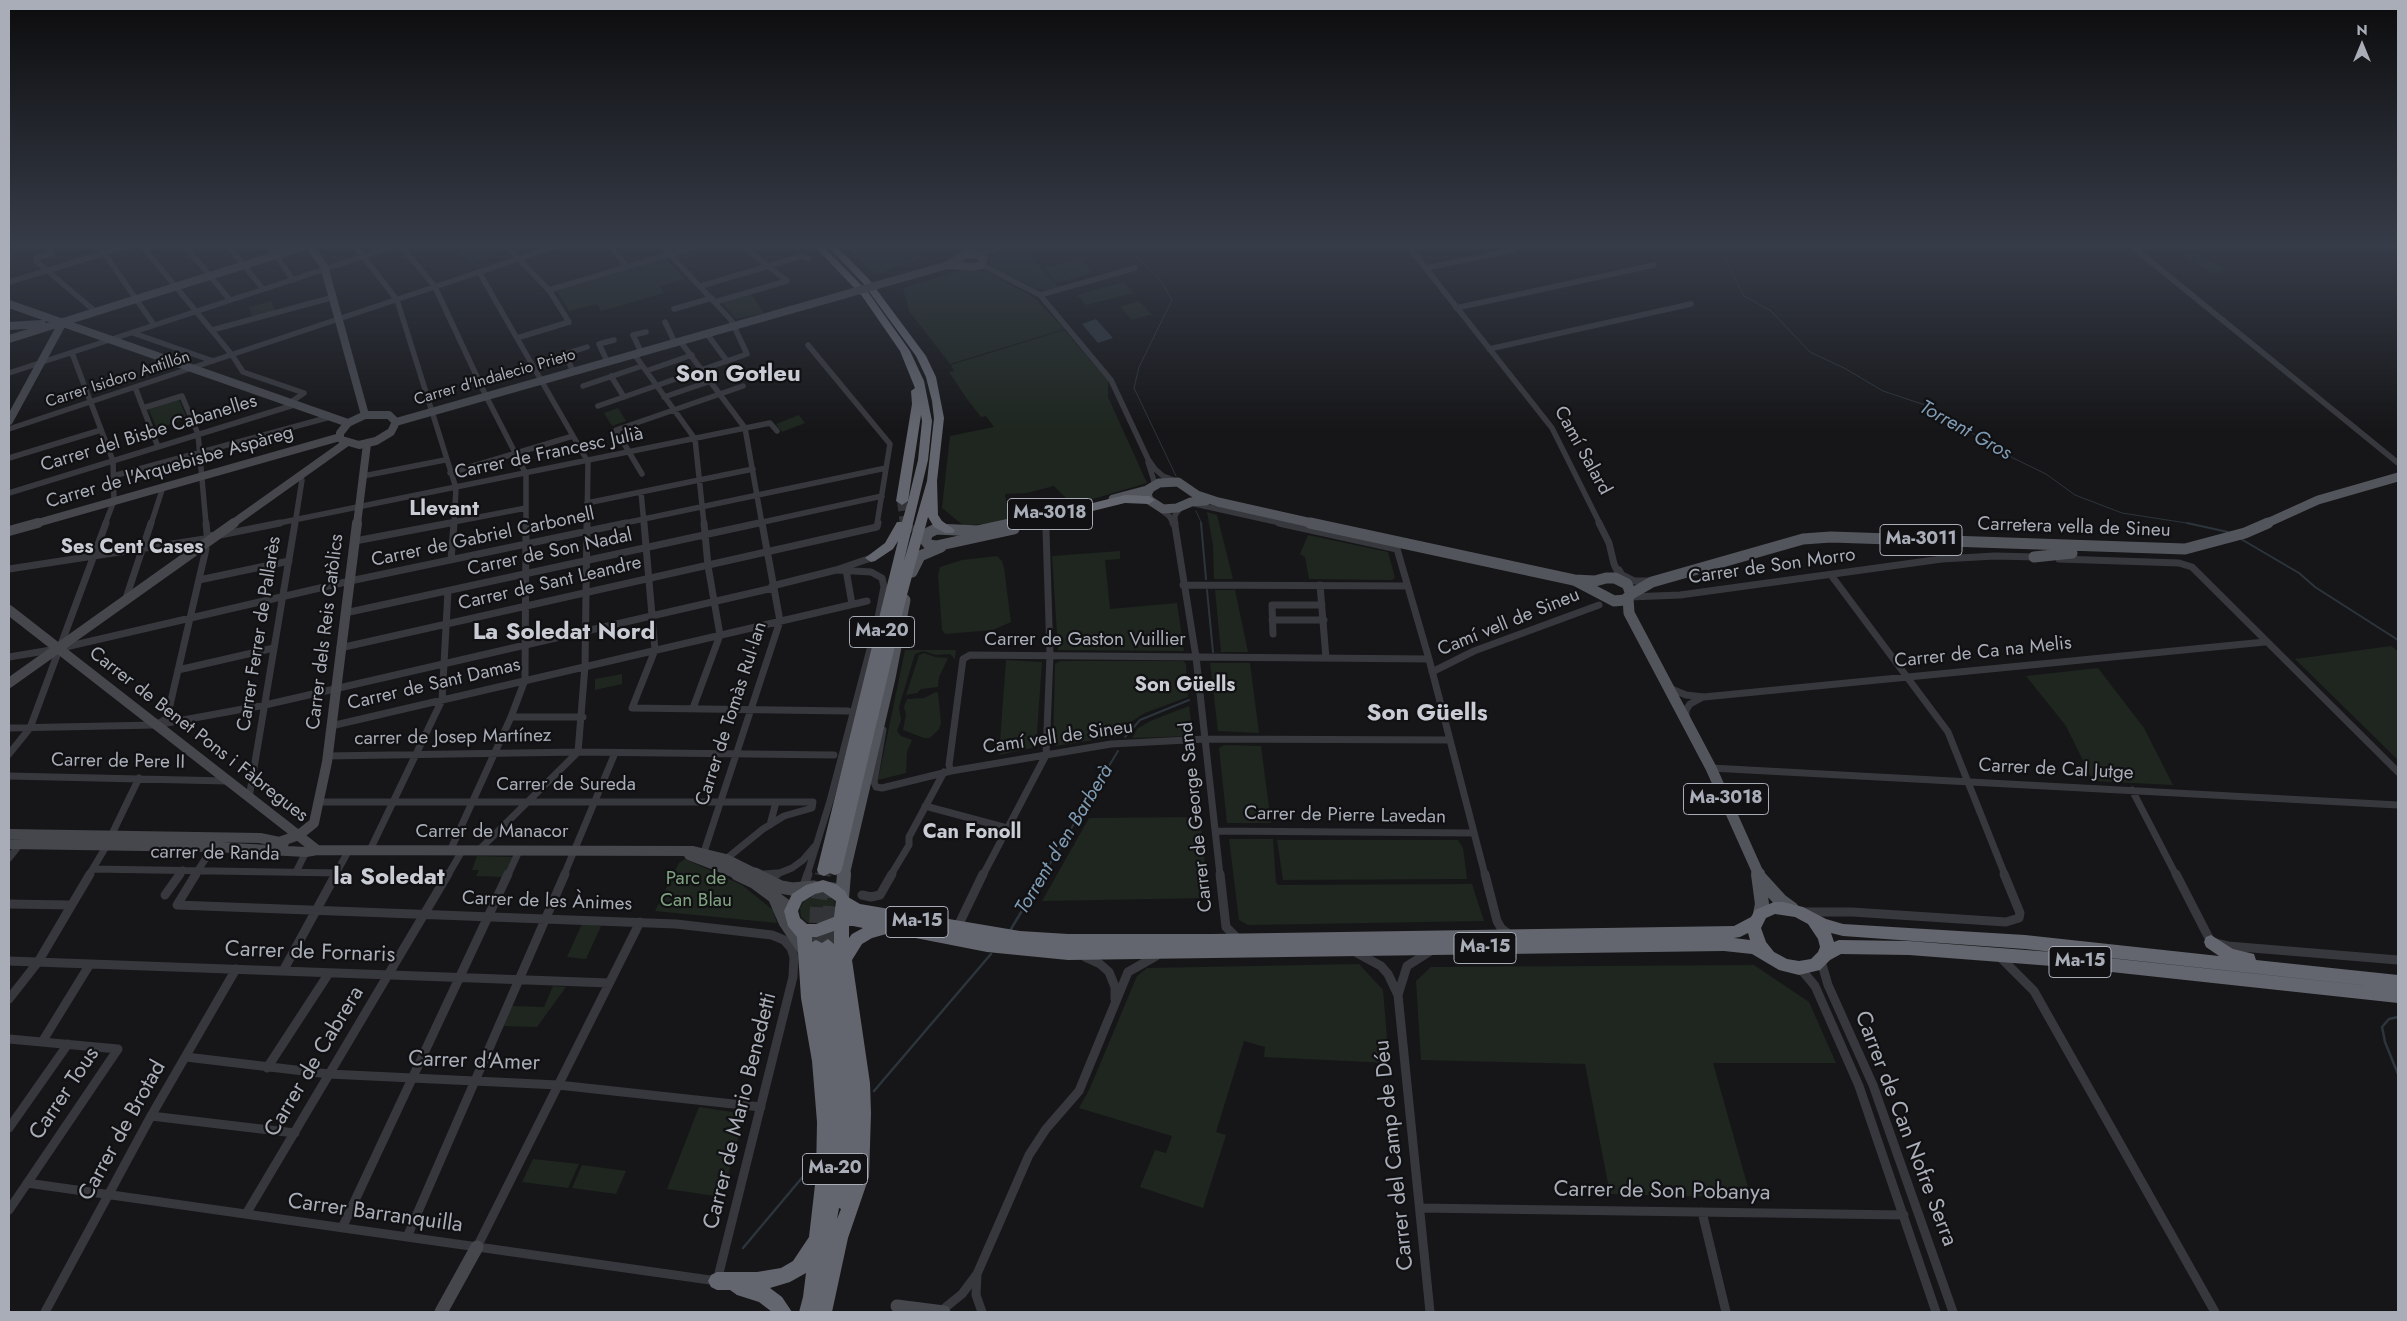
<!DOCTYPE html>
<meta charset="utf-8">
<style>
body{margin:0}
#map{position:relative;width:2407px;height:1321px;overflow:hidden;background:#161618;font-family:Jost,sans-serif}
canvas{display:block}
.frame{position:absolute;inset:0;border:10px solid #a8adb8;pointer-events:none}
.north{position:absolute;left:2337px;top:20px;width:50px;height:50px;-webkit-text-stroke:4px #111113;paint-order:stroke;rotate:0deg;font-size:14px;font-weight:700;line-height:20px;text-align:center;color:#a8adb8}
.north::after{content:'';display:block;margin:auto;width:18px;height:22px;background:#a8adb8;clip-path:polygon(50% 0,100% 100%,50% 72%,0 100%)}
</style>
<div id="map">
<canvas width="2407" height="1321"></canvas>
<div class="frame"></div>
<div class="north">N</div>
</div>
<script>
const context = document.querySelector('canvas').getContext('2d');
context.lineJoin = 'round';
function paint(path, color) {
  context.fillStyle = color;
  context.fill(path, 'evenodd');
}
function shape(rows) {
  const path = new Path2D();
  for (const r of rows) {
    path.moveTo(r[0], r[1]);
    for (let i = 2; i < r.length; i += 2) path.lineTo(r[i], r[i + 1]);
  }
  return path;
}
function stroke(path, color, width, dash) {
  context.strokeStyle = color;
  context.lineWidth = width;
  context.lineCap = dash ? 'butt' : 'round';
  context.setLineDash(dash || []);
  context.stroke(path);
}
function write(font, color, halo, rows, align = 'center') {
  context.font = font + ' Jost,sans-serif';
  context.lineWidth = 4.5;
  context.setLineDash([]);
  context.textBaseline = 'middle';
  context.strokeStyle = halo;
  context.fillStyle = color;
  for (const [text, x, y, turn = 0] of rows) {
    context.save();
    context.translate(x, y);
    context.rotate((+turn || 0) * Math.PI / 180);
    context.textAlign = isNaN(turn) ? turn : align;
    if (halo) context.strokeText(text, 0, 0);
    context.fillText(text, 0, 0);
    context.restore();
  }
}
const green = shape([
 [474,247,489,247,496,255,470,264,460,252],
 [847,247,913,247,923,258,875,275],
 [1014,247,1021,247,1060,288,1039,290,990,266,990,256],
 [2193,252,2227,269,2215,274,2181,256],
 [666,258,685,279,660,286,664,293,601,311,597,304,569,311,557,291],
 [1080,259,1093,273,1057,283,1044,268],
 [961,270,987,272,1034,297,1064,329,950,364,909,311,903,288],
 [1124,282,1134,293,1086,305,1077,295],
 [751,294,764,313,736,319,722,303],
 [272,301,275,311,252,317,249,307],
 [1139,301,1152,314,1132,320,1120,307],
 [1064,330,1108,380,1108,397,1147,483,1073,505,1054,486,1027,493,1005,494,1010,521,964,526,942,508,950,436,994,427,986,416,981,417,967,399,949,372,954,371,951,365],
 [178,398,187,418,157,429,148,408],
 [618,408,626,421,612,426,604,413],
 [799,415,805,423,782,432,776,424],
 [1207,512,1217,515,1233,579,1214,579,1213,545],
 [1308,535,1388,552,1395,578,1392,580,1309,579,1305,557,1300,554],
 [1120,551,1120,559,1105,560,1110,609,1177,603,1184,651,1058,650,1052,556],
 [997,556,1002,561,1004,568,1011,622,993,630,945,634,942,630,938,575,940,567,962,560],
 [1215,590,1235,590,1248,652,1221,652],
 [2391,646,2398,651,2398,760,2295,659],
 [905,650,956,650,955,659,950,654,936,655,923,651,915,654,899,707,901,720,897,731,901,736,912,740,907,752,906,773,878,780],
 [924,653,935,657,948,658,939,677,938,687,921,689,917,693,906,695,919,655],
 [1006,660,1042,662,1036,747,999,755],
 [1060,661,1183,661,1186,664,1188,697,1145,713,1126,725,1118,736,1056,746,1053,744,1055,664],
 [1210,663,1250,663,1259,733,1218,731],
 [2098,668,2144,728,2173,785,2093,781,2066,726,2026,676],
 [622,674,622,684,595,690,595,679],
 [936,692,938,693,941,723,939,729,930,738,924,738,903,730,906,715,904,707,907,699,924,698],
 [1189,706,1193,736,1132,738,1137,729,1150,721],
 [1224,745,1261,746,1271,823,1227,823,1219,748],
 [1200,817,1208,898,1042,901,1089,818],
 [1229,839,1273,839,1276,883,1279,885,1472,884,1484,921,1248,925,1239,920],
 [1277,840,1458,840,1463,848,1467,879,1283,880],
 [477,856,513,857,503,877,476,876,479,870,472,870],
 [685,859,742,885,773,910,777,923,655,911,679,863],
 [816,894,827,894,832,897,835,901,834,911,826,920,820,923,808,923,801,917,800,908,805,899],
 [582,924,601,926,586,959,567,957],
 [1359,964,1383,990,1389,1063,1264,1057,1265,1047,1244,1041,1216,1132,1226,1135,1203,1208,1140,1187,1155,1150,1166,1153,1172,1136,1079,1108,1090,1088,1137,976,1147,968],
 [1754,965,1809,1002,1836,1063,1713,1063,1751,1198,1610,1194,1585,1064,1421,1060,1416,981,1431,967],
 [553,986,566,987,537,1027,503,1026,512,1006,544,1007],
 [699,1107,745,1114,722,1197,667,1189],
 [533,1159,579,1164,568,1188,522,1182],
 [582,1165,626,1171,616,1194,572,1188]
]);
const water = shape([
 [1096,319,1113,338,1098,343,1082,324]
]);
const streamFar2 = shape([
 [1128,247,1160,280,1172,300,1139,367,1134,388,1176,476],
 [1719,247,1744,296,1771,311,1810,352,1846,369,1883,391,1928,406,2013,458,2046,474,2075,495,2122,513,2193,524],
 [1196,511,1202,524]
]);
const streamFar1 = shape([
 [1201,523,1206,579],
 [2187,523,2228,532],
 [2241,539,2299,573,2315,587,2398,640],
 [1207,590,1213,652],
 [1125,737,1140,720,1189,700],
 [1043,875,1118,751]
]);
const stream = shape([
 [1011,929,1044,874],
 [2398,1017,2389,1019,2382,1027,2385,1042,2398,1074],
 [874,1091,991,954],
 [743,1248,811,1167]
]);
const highwayTunnelFar2 = shape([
 [902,501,905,524]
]);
const highwayTunnelFar1 = shape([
 [905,523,905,526,918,537,928,539],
 [823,875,824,870],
 [834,875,835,869]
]);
const highwayTunnel = shape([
 [828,946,834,874],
 [816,947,818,906,823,874]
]);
const streetFar2 = shape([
 [49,247,53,253,36,258,36,261,96,312],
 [100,247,154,325],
 [143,247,232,355,243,372,304,393,291,402],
 [186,247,230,300],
 [229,247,263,289],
 [270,247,293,280],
 [356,247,397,300,456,488,454,524],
 [402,247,435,287,486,396,526,474,526,524],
 [507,247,549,290],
 [611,247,627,267],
 [744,247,787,281],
 [962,247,974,253],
 [1409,247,1552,428,1600,524],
 [2133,247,2398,463],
 [979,254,1002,247],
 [671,255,693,247],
 [977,266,986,267,1040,295,1111,380,1148,459,1155,469,1163,476,1176,481],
 [1425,268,1515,250,1513,247],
 [479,272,588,462,587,524],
 [9,282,125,247],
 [701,286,802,256,808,259],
 [1040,295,1135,268],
 [715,302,787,281],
 [1456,308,1654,265],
 [674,309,712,298],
 [665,322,675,343],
 [212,330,334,297],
 [133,333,213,361],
 [707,334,727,361],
 [517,338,569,322,549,290,671,254],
 [680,341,745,428,762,524],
 [808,345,890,444,877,524],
 [1489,349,1691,304],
 [641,352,633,335,646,332],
 [72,353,113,461,114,501,105,524],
 [634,354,695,439,704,524],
 [607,361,599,344,614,340],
 [573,371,565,354,587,347],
 [646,371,692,355],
 [9,373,392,247],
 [611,376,624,397],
 [583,386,642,366],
 [135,387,158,447],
 [664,397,711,381],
 [598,406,747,354,731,320,663,247],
 [143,408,182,396,198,434,206,524],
 [9,429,554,247],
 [9,458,101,430],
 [1148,462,1154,481,1153,485],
 [450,473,573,436],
 [642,474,616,430,743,386],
 [113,476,330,417],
 [363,476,445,460],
 [641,492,644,524],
 [9,493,297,404],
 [587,503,753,469],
 [1195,504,1285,524],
 [1159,508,1169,516,1174,524],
 [1039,523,1045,524],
 [151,524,163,487],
 [274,524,770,423,777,431],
 [295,524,302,480,300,475],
 [443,524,526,508],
 [620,524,886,468],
 [754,524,882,496],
 [1175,524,1175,515,1181,507]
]);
const streetFar1 = shape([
 [206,523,207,534,215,536,280,523],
 [644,523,655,650,632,708,848,711],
 [1173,523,1175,526,1175,523],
 [1279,523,1397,549,1429,659,1485,875],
 [1599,523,1609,543,1614,564,1621,579],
 [1175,526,1196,657,1220,875],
 [355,541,450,523],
 [2059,559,2179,563,2192,567,2398,772],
 [451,560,454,523],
 [9,569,211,538],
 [846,570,852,604],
 [1619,570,1622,575,1634,581,1651,581],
 [1831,575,1948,732,2005,875],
 [199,580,289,561],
 [1183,585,1407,586],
 [1320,585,1326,658],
 [772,586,836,570,871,558],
 [1630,597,1680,595,1942,559,1995,556,2036,557],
 [125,601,151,523],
 [345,613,759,523],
 [1272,620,1324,620],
 [1273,634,1272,605,1322,605],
 [340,648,877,527,878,523],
 [9,657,57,649,350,581,626,523],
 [178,670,274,648],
 [1432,672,1474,651,1599,605],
 [1669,688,1686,695,1704,697,2265,642],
 [693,708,720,635,708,566,704,523],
 [511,717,583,717],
 [1686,717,1686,710,1690,704,1703,697],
 [158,724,167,718,206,549,200,547],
 [331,726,867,601],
 [9,728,156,725,265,705,773,588],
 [883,730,874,782,876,787,882,788,951,771,1111,744,1206,739,1449,740],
 [9,754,30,728,106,523],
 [327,756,578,752,834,755],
 [1711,768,2398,805],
 [951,771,949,765,963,659,970,655,1429,659],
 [9,776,227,781],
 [2132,790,2176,875],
 [249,798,295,523],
 [319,802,813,802,812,808,784,816,763,829,726,859],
 [925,806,1007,828],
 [770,825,776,802],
 [1215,831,1474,833],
 [111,836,139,778],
 [705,849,780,621,762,523],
 [370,850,442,700,448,591],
 [450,851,511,717,525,680,526,523],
 [478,851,578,752,585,666,587,523],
 [9,858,20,844],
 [93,869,337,873],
 [296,872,306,852],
 [89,875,107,845],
 [179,875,183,870],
 [195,875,213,847],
 [335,875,349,850],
 [448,875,462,851],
 [508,875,519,851],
 [564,875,615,753],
 [764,875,777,874,792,868,803,860,815,846],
 [807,875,830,801,877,623,884,587,882,578,871,572,836,570],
 [891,875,909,845,909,837,944,772],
 [983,875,1046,755,1050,655,1046,530,1045,524,1039,523]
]);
const street = shape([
 [1220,874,1226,927,1238,939],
 [1485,874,1497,921,1501,928,1510,935],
 [2176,874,2211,942,2228,946,2398,960],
 [764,875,777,874],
 [803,889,808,874],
 [165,895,180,874],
 [862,895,871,897,880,895,892,874],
 [9,904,70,905],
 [177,905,196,874],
 [1804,912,1852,912,2006,922,2019,918,2020,913,2004,874],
 [957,928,983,874],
 [1357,953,1381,966,1388,974,1398,995,1430,1312],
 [1085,957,1100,964,1109,972,1115,987,1115,999],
 [2000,957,2034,991,2215,1312],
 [9,961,609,983],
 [1821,961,1828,985,1873,1085,1953,1312],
 [1800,968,1815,986,1859,1086,1936,1312],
 [283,971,336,874],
 [1398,995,1407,966,1429,952],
 [9,999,38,962,90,874],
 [9,1039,118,1049,9,1210],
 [42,1042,90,964],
 [186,1057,329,1074,558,1085,761,1107],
 [267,1068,329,973],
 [151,1116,295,1133],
 [9,1128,68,1044],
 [27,1183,717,1281,793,977,794,957,791,948,784,940,772,935,676,924,177,905],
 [1420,1208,1904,1215],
 [1702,1212,1726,1312],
 [246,1214,448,874],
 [342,1228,508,874],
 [407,1237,565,874],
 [477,1247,640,922],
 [977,1274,976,1295,982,1312],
 [941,1311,962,1294,977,1274,1029,1155,1046,1129,1079,1091,1128,972,1156,956],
 [45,1312,151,1116,236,969]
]);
const secondaryFar2 = shape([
 [310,247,324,266,365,415],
 [976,254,984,259,981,265,974,267,948,265,964,255,976,254],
 [888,282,948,265],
 [9,304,348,423],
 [9,326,42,324],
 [9,339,302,247],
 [9,421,63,322],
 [396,422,843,295],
 [340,437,340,433,348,423,365,415,389,415,396,422],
 [342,440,359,445,376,441,391,432,396,422],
 [34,524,340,437],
 [232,524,346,443],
 [357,524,367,444]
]);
const secondaryFar1 = shape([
 [9,531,38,523],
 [9,610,317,850],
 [9,683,234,523],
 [9,834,260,838,284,843],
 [279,842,299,835,314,823,327,762,357,523],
 [9,844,213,847,306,852,317,850,693,851,726,859,758,875],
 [689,855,740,875]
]);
const secondary = shape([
 [737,874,754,882,785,905,791,915],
 [755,874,781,887,792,889,814,887],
 [775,899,785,922,803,949],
 [897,1306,944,1312],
 [441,1312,477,1247]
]);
const primaryFar2 = shape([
 [1150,489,1147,494,1149,500,1163,509,1177,508,1191,502,1206,501],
 [1113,499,1147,490,1159,483,1178,482,1197,495,1218,502,1316,524],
 [1010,524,1032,519],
 [2265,524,2318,500,2398,477]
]);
const primaryFar1 = shape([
 [1310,523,1574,580],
 [1014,529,936,546,929,545,925,540,928,533,936,529,978,531,1015,523],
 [2034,557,2072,553],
 [912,572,920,556,941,547],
 [1606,578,1615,578,1627,584,1631,594,1625,600,1614,601,1574,580,1595,581,1606,578],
 [1631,594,1652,582,1803,539,1831,537,2185,549,2245,533,2268,523],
 [1628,598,1629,613,1711,768,1759,875],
 [844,875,890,678,905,600]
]);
const primary = shape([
 [1758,874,1762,904,1760,914],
 [1760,878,1781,901,1792,909],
 [842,898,844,874]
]);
const highway = shape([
 [815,247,824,247,868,292,910,351,924,381,932,421,928,460,904,561,927,481,934,418,932,401,926,377,916,356,862,282,828,247,837,247,868,278,926,356,936,377,944,418,937,481,938,515,942,521,955,530,953,533,945,533,934,527,928,517,907,595,842,869,840,873,835,875,830,873,824,876,819,874,817,870,898,541,893,549,875,561,871,562,865,558,885,543,897,522,902,522,908,501,902,505,896,501,912,404,911,391,915,388,900,351,862,296,815,247],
 [921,415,922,421,918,460,908,501,921,415],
 [1125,495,1149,496,1155,500,1149,504,1125,503,1020,529,1014,525,1020,521,1125,495],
 [823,880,836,884,845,891,848,897,860,904,1020,931,1068,934,1211,934,1734,926,1751,917,1755,910,1774,902,1783,902,1803,907,1826,919,1843,924,2025,935,2219,956,2206,947,2204,942,2206,937,2211,935,2233,949,2254,954,2256,960,2398,975,2398,989,2025,949,1843,936,1831,933,1834,942,1839,940,1909,941,2065,953,2398,989,2398,1003,2065,967,1909,955,1841,954,1830,960,1820,970,1799,975,1779,970,1752,954,1724,951,1068,960,987,952,890,933,872,938,862,944,852,960,870,1083,871,1113,869,1177,848,1238,832,1312,799,1312,803,1297,806,1273,790,1282,770,1288,782,1297,792,1312,772,1312,759,1302,737,1295,730,1290,717,1290,711,1287,708,1281,711,1275,717,1272,757,1272,781,1268,793,1261,809,1237,816,1176,817,1122,812,1061,801,998,797,937,788,926,784,911,792,894,806,885,823,880],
 [823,892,836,901,834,917,816,924,807,924,800,918,798,911,802,902,815,894,823,892],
 [1775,914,1795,917,1808,924,1818,939,1820,947,1818,952,1811,959,1799,961,1787,959,1774,952,1766,942,1761,928,1766,918,1775,914],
 [849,926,853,926,863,928,852,934,849,938,849,926],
 [834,931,834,944,828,939,822,943,816,940,812,942,812,937,817,937,834,931],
 [1748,933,1750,940,1734,938,1740,937,1748,933],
 [839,1208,841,1209,837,1219,839,1208]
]);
const secondaryBridge = shape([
 [843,295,888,282]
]);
const farStreetnames = [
 ["Carrer d'Indalecio Prieto",495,378,-16],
 ["Carrer Isidoro Antillón",118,380,-18]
];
const shields = [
 [1050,514,85],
 [1921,540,82],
 [882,632,65],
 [1726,799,85],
 [917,922,62],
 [1485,948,62],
 [2080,962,62],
 [835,1169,65]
];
const shieldNames = [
 ["Ma-3018",1050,514],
 ["Ma-3011",1921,540],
 ["Ma-20",882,632],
 ["Ma-3018",1726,799],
 ["Ma-15",917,922],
 ["Ma-15",1485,948],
 ["Ma-15",2080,962],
 ["Ma-20",835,1169]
];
const streetNames = [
 ["Carrer del Bisbe Cabanelles",149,434,-17],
 ["Camí Salard",1582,451,61],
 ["Carrer de Francesc Julià",549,454,-12],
 ["Carrer de l'Arquebisbe Aspàreg",170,468,-16],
 ["Carretera vella de Sineu",2074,528,2],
 ["Carrer de Gabriel Carbonell",483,538,-12],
 ["Carrer de Son Nadal",550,553,-12],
 ["Carrer de Son Morro",1772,567,-8],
 ["Carrer de Sant Leandre",550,584,-13],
 ["Camí vell de Sineu",1509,623,-22],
 ["Carrer dels Reis Catòlics",326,632,-83],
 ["Carrer Ferrer de Pallarès",260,634,-81],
 ["Carrer de Gaston Vuillier",1085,640],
 ["Carrer de Ca na Melis",1983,653,-6],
 ["Carrer de Sant Damas",434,685,-13],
 ["Carrer de Tomàs Rul·lan",732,714,-72],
 ["Carrer de Benet Pons i Fàbregues",198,735,38],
 ["carrer de Josep Martínez",453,738,-1],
 ["Camí vell de Sineu",1058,738,-8],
 ["Carrer de Pere II",118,762,1],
 ["Carrer de Cal Jutge",2056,770,3],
 ["Carrer de Sureda",566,785],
 ["Carrer de Pierre Lavedan",1345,816,1],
 ["Carrer de George Sand",1197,817,-96],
 ["Carrer de Manacor",492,832],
 ["carrer de Randa",215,854,1],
 ["Carrer de les Ànimes",547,902,2]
];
const parkNames = [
 ["Parc de",696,879],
 ["Can Blau",696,901]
];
const waterNames = [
 ["Torrent Gros",1965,431,29],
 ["Torrent d'en Barberà",1065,840,-59]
];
const neighbourhoodNames = [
 ["Ses Cent Cases",132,548],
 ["Son Güells",1185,686],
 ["Can Fonoll",972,833]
];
const quarterNames = [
 ["Llevant",444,510]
];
const nearStreetnames = [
 ["Carrer de Fornaris",310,953,2],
 ["Carrer de Cabrera",315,1062,-59],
 ["Carrer d'Amer",474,1062,2],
 ["Carrer Tous",65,1094,-56],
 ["Carrer de Mario Benedetti",741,1111,-76],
 ["Carrer de Can Nofre Serra",1905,1129,69],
 ["Carrer de Brotad",123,1131,-61],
 ["Carrer del Camp de Déu",1395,1155,-96],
 ["Carrer de Son Pobanya",1662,1192,1],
 ["Carrer Barranquilla",375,1214,8]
];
const districtNames = [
 ["Son Gotleu",738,375],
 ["La Soledat Nord",564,633],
 ["Son Güells",1427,714],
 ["la Soledat",389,878]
];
paint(green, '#1e261f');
paint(water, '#2c353c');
stroke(streamFar2, '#2c353c', 1);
stroke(streamFar1, '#2c353c', 2);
stroke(stream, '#2c353c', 2.5);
stroke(highwayTunnelFar2, '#333438', 10, [10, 5]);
stroke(highwayTunnelFar1, '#333438', 12, [12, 6]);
stroke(highwayTunnel, '#333438', 16, [16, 8]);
stroke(streetFar2, '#37383d', 5.5);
stroke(streetFar1, '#37383d', 7);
stroke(street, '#37383d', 9);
stroke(secondaryFar2, '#45474d', 8);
stroke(secondaryFar1, '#45474d', 10);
stroke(secondary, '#45474d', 13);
stroke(primaryFar2, '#53555c', 9);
stroke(primaryFar1, '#53555c', 11);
stroke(primary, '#53555c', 14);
paint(highway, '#63666e');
stroke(secondaryBridge, '#45474d', 8);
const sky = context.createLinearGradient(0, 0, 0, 432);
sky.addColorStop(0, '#0c0c0d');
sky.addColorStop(0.57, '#363c48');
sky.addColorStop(1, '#363c4800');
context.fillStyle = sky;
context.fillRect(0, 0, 2407, 432);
write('16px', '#a8adb8', '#111113', farStreetnames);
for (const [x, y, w] of shields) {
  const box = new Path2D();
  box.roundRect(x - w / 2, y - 15.5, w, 31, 4);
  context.fillStyle = '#111113';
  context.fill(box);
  stroke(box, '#a8adb8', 1);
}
write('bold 18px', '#a8adb8', null, shieldNames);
write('19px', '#a8adb8', '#111113', streetNames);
write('19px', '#7fa381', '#111113', parkNames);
write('italic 20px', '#7f9bb3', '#111113', waterNames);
write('bold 20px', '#c9ccd4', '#111113', neighbourhoodNames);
write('bold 21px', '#c9ccd4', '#111113', quarterNames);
write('22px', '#a8adb8', '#111113', nearStreetnames);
write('bold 24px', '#c9ccd4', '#111113', districtNames);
</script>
